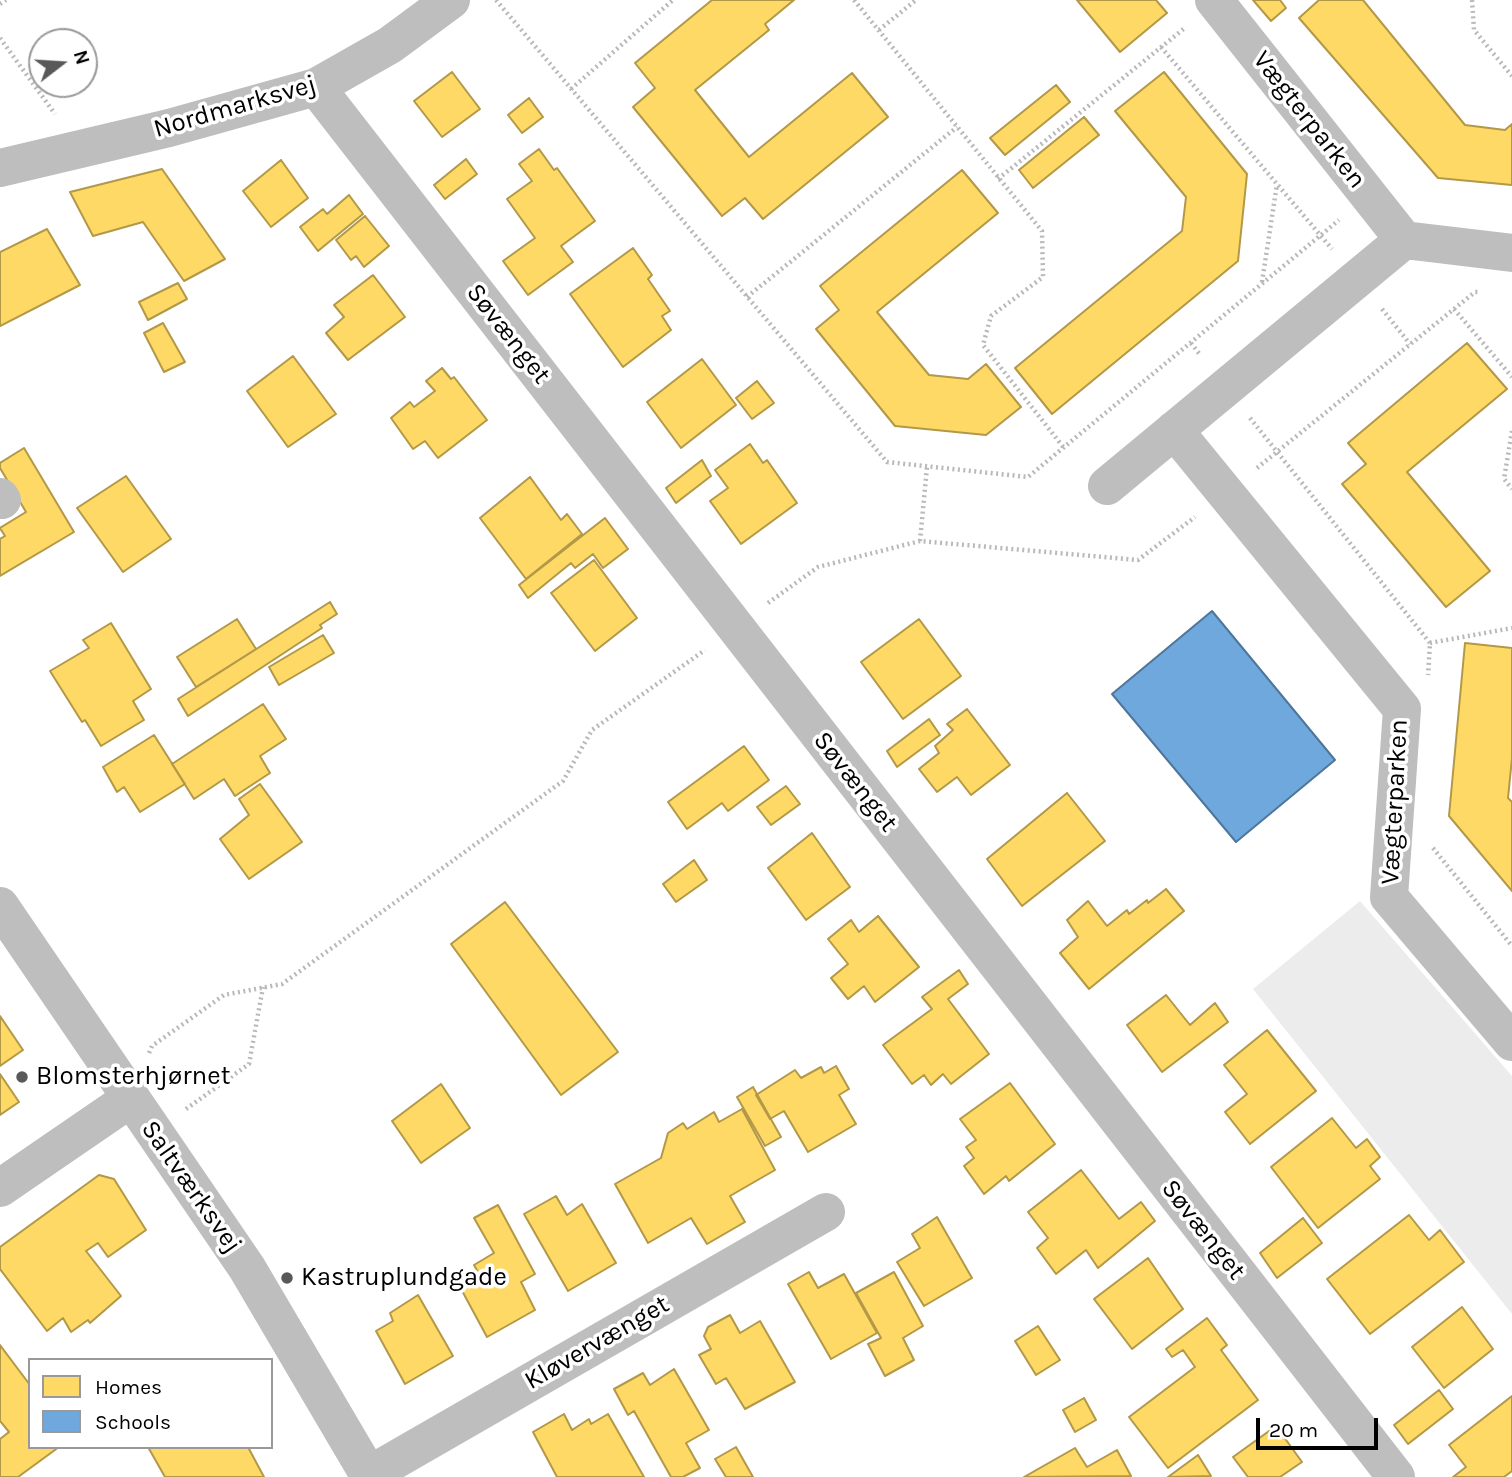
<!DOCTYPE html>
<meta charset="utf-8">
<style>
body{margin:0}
#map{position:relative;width:1512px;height:1477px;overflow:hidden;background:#fff;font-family:Karla,sans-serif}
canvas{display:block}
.legend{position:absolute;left:28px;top:1358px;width:245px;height:91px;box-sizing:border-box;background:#fff;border:2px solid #999;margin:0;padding:9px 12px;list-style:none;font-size:21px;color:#000}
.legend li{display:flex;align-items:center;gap:14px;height:35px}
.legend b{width:35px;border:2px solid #999}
.north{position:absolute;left:28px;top:28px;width:70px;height:70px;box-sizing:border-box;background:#fff;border:2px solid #999;border-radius:50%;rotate:73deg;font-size:19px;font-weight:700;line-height:28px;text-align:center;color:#000}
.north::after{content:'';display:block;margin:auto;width:24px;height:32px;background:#595959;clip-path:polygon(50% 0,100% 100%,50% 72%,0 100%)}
.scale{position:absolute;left:1256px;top:1418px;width:122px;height:32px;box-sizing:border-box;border:4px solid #000;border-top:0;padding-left:9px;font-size:21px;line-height:24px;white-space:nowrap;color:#000;-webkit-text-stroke:5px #fff;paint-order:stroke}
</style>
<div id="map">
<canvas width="1512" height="1477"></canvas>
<ul class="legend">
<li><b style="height:19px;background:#ffd966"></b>Homes</li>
<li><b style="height:19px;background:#6fa8dc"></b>Schools</li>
</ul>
<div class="north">N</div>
<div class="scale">20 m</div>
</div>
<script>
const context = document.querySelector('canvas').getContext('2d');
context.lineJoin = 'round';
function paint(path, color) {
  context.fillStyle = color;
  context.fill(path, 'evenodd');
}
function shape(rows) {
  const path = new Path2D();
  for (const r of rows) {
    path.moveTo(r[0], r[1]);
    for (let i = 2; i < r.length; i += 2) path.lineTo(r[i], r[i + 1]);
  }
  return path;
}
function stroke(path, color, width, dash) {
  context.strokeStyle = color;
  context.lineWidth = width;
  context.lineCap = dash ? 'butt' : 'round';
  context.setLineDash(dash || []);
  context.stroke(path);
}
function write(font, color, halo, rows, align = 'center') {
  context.font = font + ' Karla,sans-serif';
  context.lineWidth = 7;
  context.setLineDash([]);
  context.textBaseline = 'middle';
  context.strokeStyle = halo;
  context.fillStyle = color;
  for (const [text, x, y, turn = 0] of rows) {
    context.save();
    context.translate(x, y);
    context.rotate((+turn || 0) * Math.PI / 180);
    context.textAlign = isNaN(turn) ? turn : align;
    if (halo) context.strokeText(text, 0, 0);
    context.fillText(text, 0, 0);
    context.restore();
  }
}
const green = shape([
 [1360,901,1512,1076,1512,1314,1253,989]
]);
const homes = shape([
 [712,0,794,0,765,24,769,30,695,90,749,157,852,73,888,117,763,219,745,198,722,216,633,107,655,88,635,63,712,0],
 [1077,0,1156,0,1167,13,1120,52,1077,0],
 [1253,0,1280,0,1286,8,1271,21,1253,0],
 [1319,0,1363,0,1465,125,1505,130,1512,124,1512,185,1438,178,1299,18,1319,0],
 [452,72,480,109,442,137,414,101,452,72],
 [1164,72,1247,174,1238,261,1052,414,1015,368,1182,231,1186,197,1115,111,1164,72],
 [1056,85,1070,102,1005,155,990,138,1056,85],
 [529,98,543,117,522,133,508,115,529,98],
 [1084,117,1099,135,1033,188,1019,170,1084,117],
 [539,149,554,170,557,168,595,221,561,246,573,262,528,295,503,261,535,238,507,199,532,181,519,164,539,149],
 [466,159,477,174,445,199,434,185,466,159],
 [281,160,308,198,271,227,243,191,281,160],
 [162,169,225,259,184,281,143,222,93,236,70,192,162,169],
 [962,170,998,213,877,312,929,375,968,379,986,364,1021,407,986,435,895,426,816,329,839,310,820,286,962,170],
 [349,195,363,214,318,251,300,227,323,209,327,214,349,195],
 [365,216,389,246,364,267,356,256,351,260,336,240,365,216],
 [47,229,80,285,0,326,0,252,47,229],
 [633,248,652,275,648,279,670,311,662,316,671,330,623,367,570,294,633,248],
 [373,275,405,317,348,360,326,333,344,317,334,305,373,275],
 [178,283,187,299,148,320,139,302,178,283],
 [163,323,185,362,164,372,144,333,163,323],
 [1467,343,1507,389,1407,472,1490,571,1446,607,1342,484,1366,464,1348,443,1467,343],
 [293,356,336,414,288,447,247,391,293,356],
 [702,359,736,405,681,448,647,402,702,359],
 [442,368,451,379,454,377,487,420,438,458,425,441,413,449,391,418,410,402,414,407,435,391,426,381,442,368],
 [757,381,774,403,752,419,736,398,757,381],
 [750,444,763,463,767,460,797,503,741,544,710,501,728,488,715,470,750,444],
 [24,448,74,532,0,576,0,539,5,536,0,528,26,512,0,468,0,463,24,448],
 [702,460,711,476,676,503,666,488,702,460],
 [126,476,171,539,123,572,77,508,126,476],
 [530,477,561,520,567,514,582,534,526,579,480,518,530,477],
 [605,518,628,549,603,568,593,554,575,568,571,563,528,598,519,585,605,518],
 [594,560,637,618,595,651,551,593,594,560],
 [330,602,337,614,320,625,322,628,188,716,178,699,330,602],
 [237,619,256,649,196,687,177,657,237,619],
 [919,619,961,676,903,719,861,662,919,619],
 [111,623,151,689,133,701,144,720,101,746,85,720,82,722,50,671,89,648,83,640,111,623],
 [323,635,334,653,279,685,269,667,323,635],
 [1465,643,1512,648,1512,758,1508,798,1512,802,1512,891,1449,816,1465,643],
 [263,704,286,739,260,756,270,773,235,796,224,779,194,799,172,764,263,704],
 [967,709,1010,765,971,795,957,777,937,792,919,769,939,753,935,746,953,730,947,724,967,709],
 [929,719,940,735,897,767,887,751,929,719],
 [154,735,185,784,140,812,124,787,117,792,103,767,154,735],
 [744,746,769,780,728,811,722,803,687,829,668,802,744,746],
 [260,784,302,842,249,879,220,839,249,815,239,799,260,784],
 [786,786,800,804,771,825,757,807,786,786],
 [1067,793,1105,841,1022,906,987,859,1067,793],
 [812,833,850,887,806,920,768,868,812,833],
 [694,860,707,880,676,902,663,884,694,860],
 [1166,889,1184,911,1089,989,1060,953,1078,937,1067,920,1088,901,1107,926,1127,910,1129,914,1147,900,1148,903,1166,889],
 [505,902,618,1052,561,1095,451,944,505,902],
 [878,916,919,967,875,1002,864,986,848,999,831,978,848,964,828,939,851,920,859,932,878,916],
 [959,970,968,984,948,999,989,1054,951,1084,943,1074,931,1085,924,1075,912,1084,883,1045,932,1009,922,997,959,970],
 [1166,995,1190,1025,1215,1003,1228,1022,1162,1072,1127,1025,1166,995],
 [0,1016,23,1050,0,1066,0,1016],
 [1267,1030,1316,1091,1250,1144,1225,1112,1247,1094,1224,1065,1267,1030],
 [836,1066,849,1089,839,1095,856,1124,808,1152,784,1111,770,1119,756,1095,795,1070,801,1078,821,1067,824,1073,836,1066],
 [0,1074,19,1102,0,1115,0,1074],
 [1010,1083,1055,1144,1009,1181,1006,1176,984,1194,964,1166,974,1158,966,1147,976,1140,960,1119,1010,1083],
 [441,1084,470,1128,421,1163,392,1121,441,1084],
 [753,1087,781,1137,765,1146,737,1097,753,1087],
 [742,1109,775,1170,730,1196,745,1222,707,1244,691,1218,648,1243,615,1184,661,1158,668,1133,683,1123,687,1129,714,1112,719,1122,742,1109],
 [1332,1118,1356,1148,1367,1139,1380,1157,1370,1166,1380,1179,1318,1228,1271,1167,1332,1118],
 [1081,1170,1119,1219,1141,1202,1155,1221,1098,1268,1086,1250,1056,1274,1037,1248,1048,1238,1028,1212,1081,1170],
 [99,1175,114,1179,146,1230,108,1257,98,1243,86,1251,121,1296,90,1323,88,1320,71,1332,63,1318,47,1331,0,1269,0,1247,99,1175],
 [556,1196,567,1215,582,1204,616,1263,568,1291,524,1214,556,1196],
 [498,1205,535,1274,521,1282,535,1310,487,1337,460,1287,479,1274,474,1265,494,1253,474,1218,498,1205],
 [1409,1215,1429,1240,1440,1230,1464,1262,1370,1334,1327,1279,1409,1215],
 [937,1217,972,1278,924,1306,897,1262,920,1248,912,1234,937,1217],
 [1303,1218,1322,1243,1277,1278,1260,1253,1303,1218],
 [1148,1258,1183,1309,1132,1349,1094,1299,1148,1258],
 [809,1272,818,1288,844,1274,877,1333,831,1359,788,1284,809,1272],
 [894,1272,923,1326,903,1338,914,1360,885,1376,868,1344,881,1338,856,1293,894,1272],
 [418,1295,453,1356,405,1384,376,1331,393,1321,390,1313,418,1295],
 [1462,1307,1493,1349,1444,1388,1412,1347,1462,1307],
 [730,1315,740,1333,760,1321,795,1382,745,1409,726,1378,716,1384,699,1355,711,1349,704,1336,708,1327,730,1315],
 [1207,1318,1227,1345,1221,1350,1258,1400,1168,1468,1129,1417,1195,1367,1183,1350,1172,1357,1166,1349,1207,1318],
 [1038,1326,1060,1360,1036,1375,1015,1341,1038,1326],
 [0,1345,30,1385,30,1447,59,1447,18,1477,0,1477,0,1439,9,1432,0,1421,0,1345],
 [674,1369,709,1430,686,1443,700,1468,683,1477,671,1477,634,1411,628,1415,614,1389,643,1373,650,1385,674,1369],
 [1439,1390,1453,1409,1408,1444,1394,1425,1439,1390],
 [1512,1396,1512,1471,1504,1477,1453,1477,1466,1467,1449,1445,1512,1396],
 [1084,1398,1096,1420,1075,1432,1063,1410,1084,1398],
 [564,1414,572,1430,589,1419,591,1424,608,1414,644,1477,557,1477,533,1432,564,1414],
 [1276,1426,1302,1462,1280,1477,1248,1477,1233,1457,1276,1426],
 [148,1447,248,1447,264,1477,165,1477,148,1447],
 [736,1447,753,1477,726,1477,715,1459,736,1447],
 [1075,1448,1087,1467,1117,1450,1131,1476,1024,1477,1075,1448],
 [1198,1455,1211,1476,1168,1477,1198,1455]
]);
const schools = shape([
 [1212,611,1335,760,1236,842,1112,694,1212,611]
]);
const path = shape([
 [496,0,887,462,1028,477,1339,220],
 [854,0,1042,231,1043,277,991,316,983,345,1064,448],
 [1472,0,1474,30,1512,76],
 [0,4,6,0],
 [879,30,916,0],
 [0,38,55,114],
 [1161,47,1332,249],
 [571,89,673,0],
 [998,179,1186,27],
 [1262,282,1277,184],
 [747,297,957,127],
 [1382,309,1410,344],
 [1454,309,1512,377],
 [1191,343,1201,356],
 [1250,418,1430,643,1428,675],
 [1512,431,1504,479,1512,489],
 [1257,468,1475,292,1480,292],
 [920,541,927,467],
 [768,603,818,567,920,541,1138,560,1195,517],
 [1430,643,1512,628],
 [1433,848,1512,946],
 [149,1053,152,1046,224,995,282,984,563,781,592,730,705,650],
 [186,1109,249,1064,263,987]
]);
const minor = shape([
 [316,87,1396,1477],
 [0,168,169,128,316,87,390,45,451,0],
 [1404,240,1512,253],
 [1174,430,1402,709,1389,897,1512,1042],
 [1107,486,1404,240,1214,0],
 [0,497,2,500],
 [0,906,247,1268,370,1477],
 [0,1188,130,1099],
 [369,1475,826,1212]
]);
const markers = [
 [22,1077,7,"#595959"],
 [287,1278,7,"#595959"]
];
const streetNames = [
 ["Nordmarksvej",235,107,-16],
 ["Vægterparken",1309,120,52],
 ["Søvænget",508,334,52],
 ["Søvænget",855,782,52],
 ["Vægterparken",1395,802,-87],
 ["Saltværksvej",191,1187,55],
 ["Søvænget",1203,1230,52],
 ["Kløvervænget",597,1343,-30]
];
const poiNames = [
 ["Blomsterhjørnet",36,1077],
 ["Kastruplundgade",301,1278]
];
paint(green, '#ececec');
paint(homes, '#ffd966');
stroke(homes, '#b29847', 2);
paint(schools, '#6fa8dc');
stroke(schools, '#4e769a', 2);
stroke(path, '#b9b9b9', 4.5, [2, 3.5]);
stroke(minor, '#bebebe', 38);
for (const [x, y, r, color] of markers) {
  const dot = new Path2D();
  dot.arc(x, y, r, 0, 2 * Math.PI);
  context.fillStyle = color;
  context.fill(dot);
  stroke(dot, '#fff', 2.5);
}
write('26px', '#000', '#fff', streetNames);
write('26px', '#000', '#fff', poiNames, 'left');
</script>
